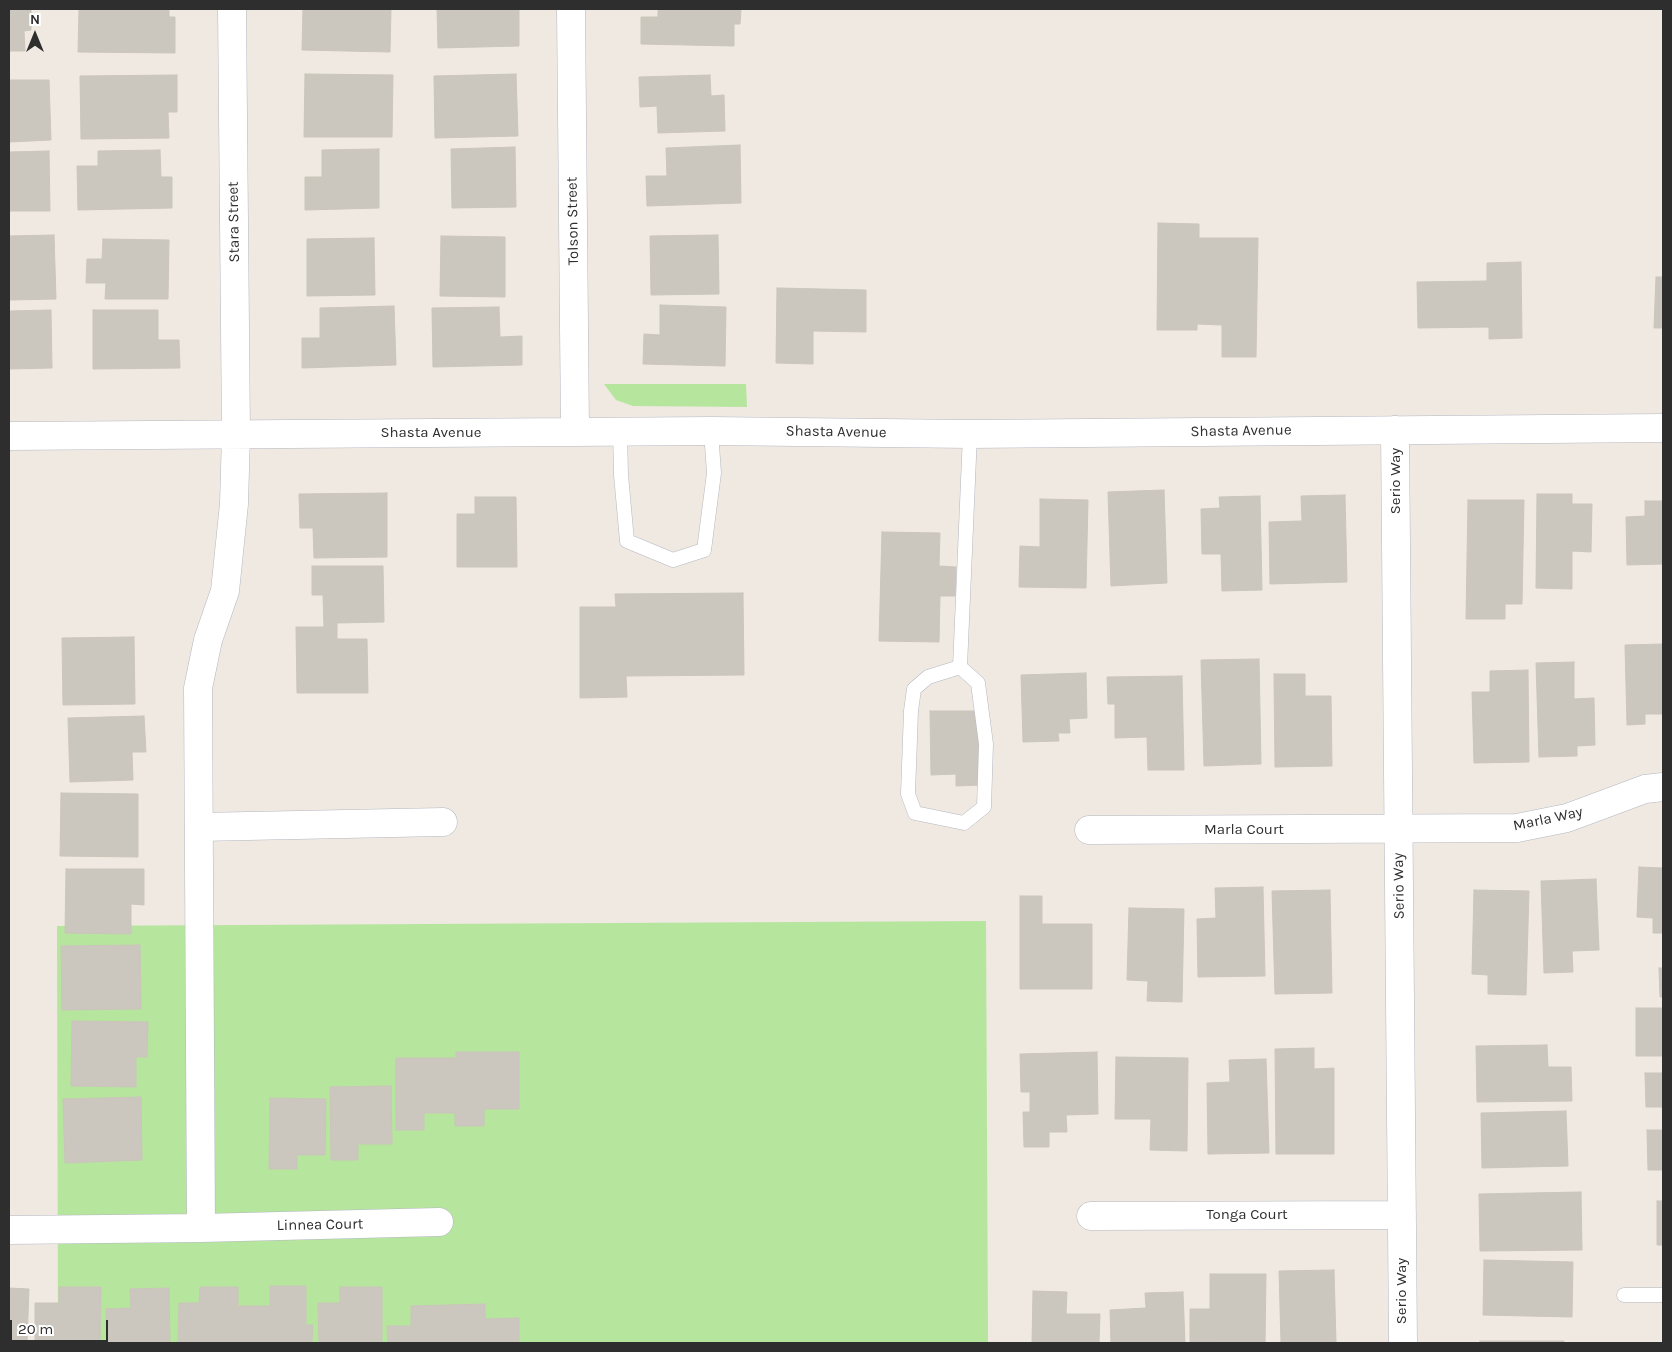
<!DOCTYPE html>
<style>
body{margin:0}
#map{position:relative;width:1672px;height:1352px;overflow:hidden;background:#efe9e1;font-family:Karla,sans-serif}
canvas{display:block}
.frame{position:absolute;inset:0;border:10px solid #2e2e2e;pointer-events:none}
.north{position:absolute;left:10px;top:10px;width:50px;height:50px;-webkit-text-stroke:4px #fff;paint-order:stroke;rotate:0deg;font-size:14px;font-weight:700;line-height:20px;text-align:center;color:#2e2e2e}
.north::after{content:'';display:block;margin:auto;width:18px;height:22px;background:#2e2e2e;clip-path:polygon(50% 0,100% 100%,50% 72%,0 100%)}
.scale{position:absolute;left:10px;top:1320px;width:98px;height:22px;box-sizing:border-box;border:2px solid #2e2e2e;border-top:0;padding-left:6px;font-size:15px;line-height:18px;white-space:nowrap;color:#2e2e2e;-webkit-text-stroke:4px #fff;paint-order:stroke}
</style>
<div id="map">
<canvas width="1672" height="1352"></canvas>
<div class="frame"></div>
<div class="north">N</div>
<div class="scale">20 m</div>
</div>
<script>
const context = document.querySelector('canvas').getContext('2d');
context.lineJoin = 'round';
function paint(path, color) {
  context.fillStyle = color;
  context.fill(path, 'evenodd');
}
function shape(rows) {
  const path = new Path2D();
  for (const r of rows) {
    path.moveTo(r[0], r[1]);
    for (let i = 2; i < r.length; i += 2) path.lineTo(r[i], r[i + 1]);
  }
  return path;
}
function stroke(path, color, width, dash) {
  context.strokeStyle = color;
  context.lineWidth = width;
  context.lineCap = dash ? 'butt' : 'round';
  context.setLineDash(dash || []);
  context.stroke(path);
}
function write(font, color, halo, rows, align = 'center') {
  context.font = font + ' Karla,sans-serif';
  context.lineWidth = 4;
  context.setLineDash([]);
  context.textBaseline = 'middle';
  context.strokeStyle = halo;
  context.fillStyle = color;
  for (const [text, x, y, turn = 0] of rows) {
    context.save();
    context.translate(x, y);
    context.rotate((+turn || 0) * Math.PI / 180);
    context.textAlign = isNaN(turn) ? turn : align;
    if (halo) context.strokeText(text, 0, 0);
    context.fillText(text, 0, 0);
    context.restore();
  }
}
const green = shape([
 [604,384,746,384,747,407,633,406,616,400],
 [986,921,988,1343,58,1343,57,926]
]);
const building = shape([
 [9,9,31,9,31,30,24,31,25,51,9,51,9,9],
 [79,9,169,9,169,17,175,17,175,53,78,52,79,9],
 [303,9,391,9,390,52,302,50,303,9],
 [437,9,519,9,519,46,438,48,437,9],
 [658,9,741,9,740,24,734,24,734,46,641,44,641,17,658,17,658,9],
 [305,74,393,75,392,137,304,137,305,74],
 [516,74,518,136,435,138,434,76,516,74],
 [177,75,177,112,168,112,169,138,81,139,80,76,177,75],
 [710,75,711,96,724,95,725,131,658,133,657,106,640,107,639,77,710,75],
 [9,80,49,80,51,140,9,142,9,80],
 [740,145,741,203,647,206,646,176,667,176,666,148,740,145],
 [515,147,516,207,452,208,451,149,515,147],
 [379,149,379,208,305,210,305,177,322,177,322,150,379,149],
 [160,150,161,177,172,177,172,208,78,210,77,166,98,166,98,151,160,150],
 [49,151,50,211,9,211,9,152,49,151],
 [1158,223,1199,224,1199,238,1258,238,1256,357,1222,357,1222,325,1197,324,1197,330,1157,330,1158,223],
 [54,235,56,299,9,300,9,236,54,235],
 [718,235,719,294,651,295,650,236,718,235],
 [441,236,505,237,505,297,440,296,441,236],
 [374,238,375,295,307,296,307,239,374,238],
 [103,239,169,240,168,299,105,299,106,283,86,283,87,259,102,259,103,239],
 [1521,262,1522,338,1489,339,1489,327,1418,328,1417,282,1487,281,1487,263,1521,262],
 [1656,277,1663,277,1663,328,1654,328,1656,277],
 [777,288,866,290,866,332,813,331,813,364,776,363,777,288],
 [660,305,726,307,725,366,643,364,644,334,660,335,660,305],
 [394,306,396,365,302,368,302,338,320,338,320,308,394,306],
 [499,307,500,337,522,336,522,365,433,367,432,308,499,307],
 [51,310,52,368,9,369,9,311,51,310],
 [93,310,158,310,158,340,179,340,180,368,93,369,93,310],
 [1164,490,1167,583,1111,586,1108,492,1164,490],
 [387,493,387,557,314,558,313,528,300,528,299,494,387,493],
 [1537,494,1572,494,1572,504,1592,504,1591,552,1572,551,1572,589,1536,588,1537,494],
 [1345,495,1347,582,1270,584,1269,522,1302,521,1301,496,1345,495],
 [1260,496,1262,590,1222,591,1221,554,1202,554,1201,509,1220,508,1219,497,1260,496],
 [475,497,516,497,517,567,457,567,457,514,475,514,475,497],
 [1040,499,1088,500,1086,588,1019,587,1020,546,1040,547,1040,499],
 [1468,500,1524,500,1522,604,1505,604,1505,619,1466,619,1468,500],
 [1645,501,1663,501,1663,564,1627,565,1626,517,1645,516,1645,501],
 [882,532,940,533,939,566,956,567,955,596,940,596,939,642,879,641,882,532],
 [312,566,383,566,384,622,337,623,337,639,367,639,368,693,297,693,296,627,324,627,323,595,312,595,312,566],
 [743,593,744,675,626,676,627,697,580,698,580,607,616,607,615,594,743,593],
 [134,637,135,704,63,705,62,638,134,637],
 [1663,644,1663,714,1645,714,1645,724,1627,725,1625,645,1663,644],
 [1259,659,1261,764,1204,766,1201,660,1259,659],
 [1574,662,1574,699,1594,698,1595,745,1577,746,1577,756,1539,757,1536,663,1574,662],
 [1528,670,1529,762,1474,763,1472,692,1490,692,1490,671,1528,670],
 [1086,673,1087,718,1069,719,1070,733,1058,733,1059,741,1023,742,1021,675,1086,673],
 [1274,674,1305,674,1305,696,1331,696,1332,766,1275,767,1274,674],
 [1182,676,1184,770,1148,770,1147,737,1115,738,1115,704,1108,704,1107,677,1182,676],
 [930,711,979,711,981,785,956,786,956,774,931,775,930,711],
 [144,716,146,752,132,752,133,780,70,782,68,718,144,716],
 [61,793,138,794,138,857,60,856,61,793],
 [1639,867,1663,868,1663,933,1653,933,1653,918,1637,917,1639,867],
 [66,869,144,869,144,905,131,904,131,934,65,933,66,869],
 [1596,879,1599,950,1572,951,1573,972,1544,973,1541,881,1596,879],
 [1263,887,1265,976,1198,977,1197,919,1216,918,1215,888,1263,887],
 [1330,890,1332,993,1275,994,1272,891,1330,890],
 [1474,890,1529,891,1526,995,1488,994,1488,975,1472,974,1474,890],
 [1020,896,1042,896,1042,924,1092,924,1092,989,1020,989,1020,896],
 [1129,908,1184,909,1182,1002,1147,1001,1148,981,1127,980,1129,908],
 [140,945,141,1009,62,1010,61,946,140,945],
 [1659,968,1663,968,1663,997,1660,997,1659,968],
 [1636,1008,1663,1008,1663,1056,1636,1056,1636,1008],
 [72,1021,148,1022,147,1057,136,1057,136,1087,71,1086,72,1021],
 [1547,1045,1548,1067,1571,1067,1572,1101,1477,1102,1476,1046,1547,1045],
 [1314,1048,1314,1069,1334,1068,1334,1154,1276,1154,1275,1049,1314,1048],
 [456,1052,519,1052,519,1109,484,1109,484,1126,455,1126,455,1113,424,1113,424,1130,396,1130,396,1058,456,1058,456,1052],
 [1097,1052,1098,1114,1066,1115,1067,1132,1049,1132,1049,1147,1024,1147,1023,1112,1030,1112,1030,1092,1021,1092,1020,1054,1097,1052],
 [1116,1057,1188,1058,1187,1151,1150,1150,1151,1119,1115,1119,1116,1057],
 [1266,1059,1269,1153,1208,1154,1207,1083,1230,1082,1229,1060,1266,1059],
 [1645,1073,1663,1073,1663,1107,1646,1107,1645,1073],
 [391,1086,392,1144,358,1144,358,1160,331,1160,330,1087,391,1086],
 [141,1097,142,1160,65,1163,63,1099,141,1097],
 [270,1098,326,1099,325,1155,297,1155,297,1169,269,1169,270,1098],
 [1566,1111,1568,1166,1482,1168,1481,1113,1566,1111],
 [1647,1130,1663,1130,1663,1170,1648,1170,1647,1130],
 [1581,1192,1582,1250,1480,1251,1479,1194,1581,1192],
 [1657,1201,1663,1201,1663,1245,1657,1245,1657,1201],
 [1484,1260,1573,1262,1572,1317,1483,1315,1484,1260],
 [1334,1270,1336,1343,1281,1343,1279,1271,1334,1270],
 [1210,1274,1266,1274,1265,1343,1190,1342,1190,1309,1210,1309,1210,1274],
 [270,1286,306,1286,306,1325,313,1325,312,1343,178,1343,179,1303,199,1303,200,1287,238,1287,238,1306,270,1306,270,1286],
 [59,1287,101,1287,100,1343,35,1343,35,1303,59,1303,59,1287],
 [340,1287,382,1287,382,1343,319,1343,318,1303,340,1303,340,1287],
 [9,1288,29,1289,27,1343,9,1343,9,1288],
 [169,1288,170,1343,107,1343,106,1309,131,1308,130,1289,169,1288],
 [1033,1291,1067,1292,1066,1314,1100,1314,1099,1343,1032,1343,1033,1291],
 [1183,1292,1185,1343,1111,1343,1110,1310,1146,1308,1145,1293,1183,1292],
 [485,1304,485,1319,519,1318,519,1343,388,1343,387,1326,411,1326,411,1306,485,1304],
 [1480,1341,1564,1341,1564,1343,1480,1343,1480,1341]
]);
const service = shape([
 [620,431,621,475,627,541,673,560,704,550,714,473,711,431],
 [960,667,928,677,914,689,911,711,908,794,915,813,964,823,984,807,986,744,978,683,960,667,970,434],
 [1624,1295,1663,1295]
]);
const minor = shape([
 [571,9,575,432],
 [1395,430,1403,1343],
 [9,436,711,431,970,434,1663,428],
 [199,827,443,822],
 [1089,830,1517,828,1567,818,1645,789,1663,787],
 [1091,1216,1402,1215],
 [201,1228,439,1222],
 [9,1230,201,1228,198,688,208,640,225,591,234,504,236,435,232,9]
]);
const streetNames = [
 ["Tolson Street",573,221,-91],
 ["Stara Street",234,222,-91],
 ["Shasta Avenue",1241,431,-1],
 ["Shasta Avenue",836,432,1],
 ["Shasta Avenue",431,433],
 ["Serio Way",1396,481,-90],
 ["Marla Way",1548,819,-12],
 ["Marla Court",1244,830],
 ["Serio Way",1399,886,-91],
 ["Tonga Court",1247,1215],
 ["Linnea Court",320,1225,-1],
 ["Serio Way",1402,1291,-90]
];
paint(green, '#b6e59e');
paint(building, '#cbc7bf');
stroke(building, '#cbc5ba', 1);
stroke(service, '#b4b7c1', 15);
stroke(minor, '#b4b7c1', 29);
stroke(service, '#fff', 14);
stroke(minor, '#fff', 28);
write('15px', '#2e2e2e', '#fff', streetNames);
</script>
